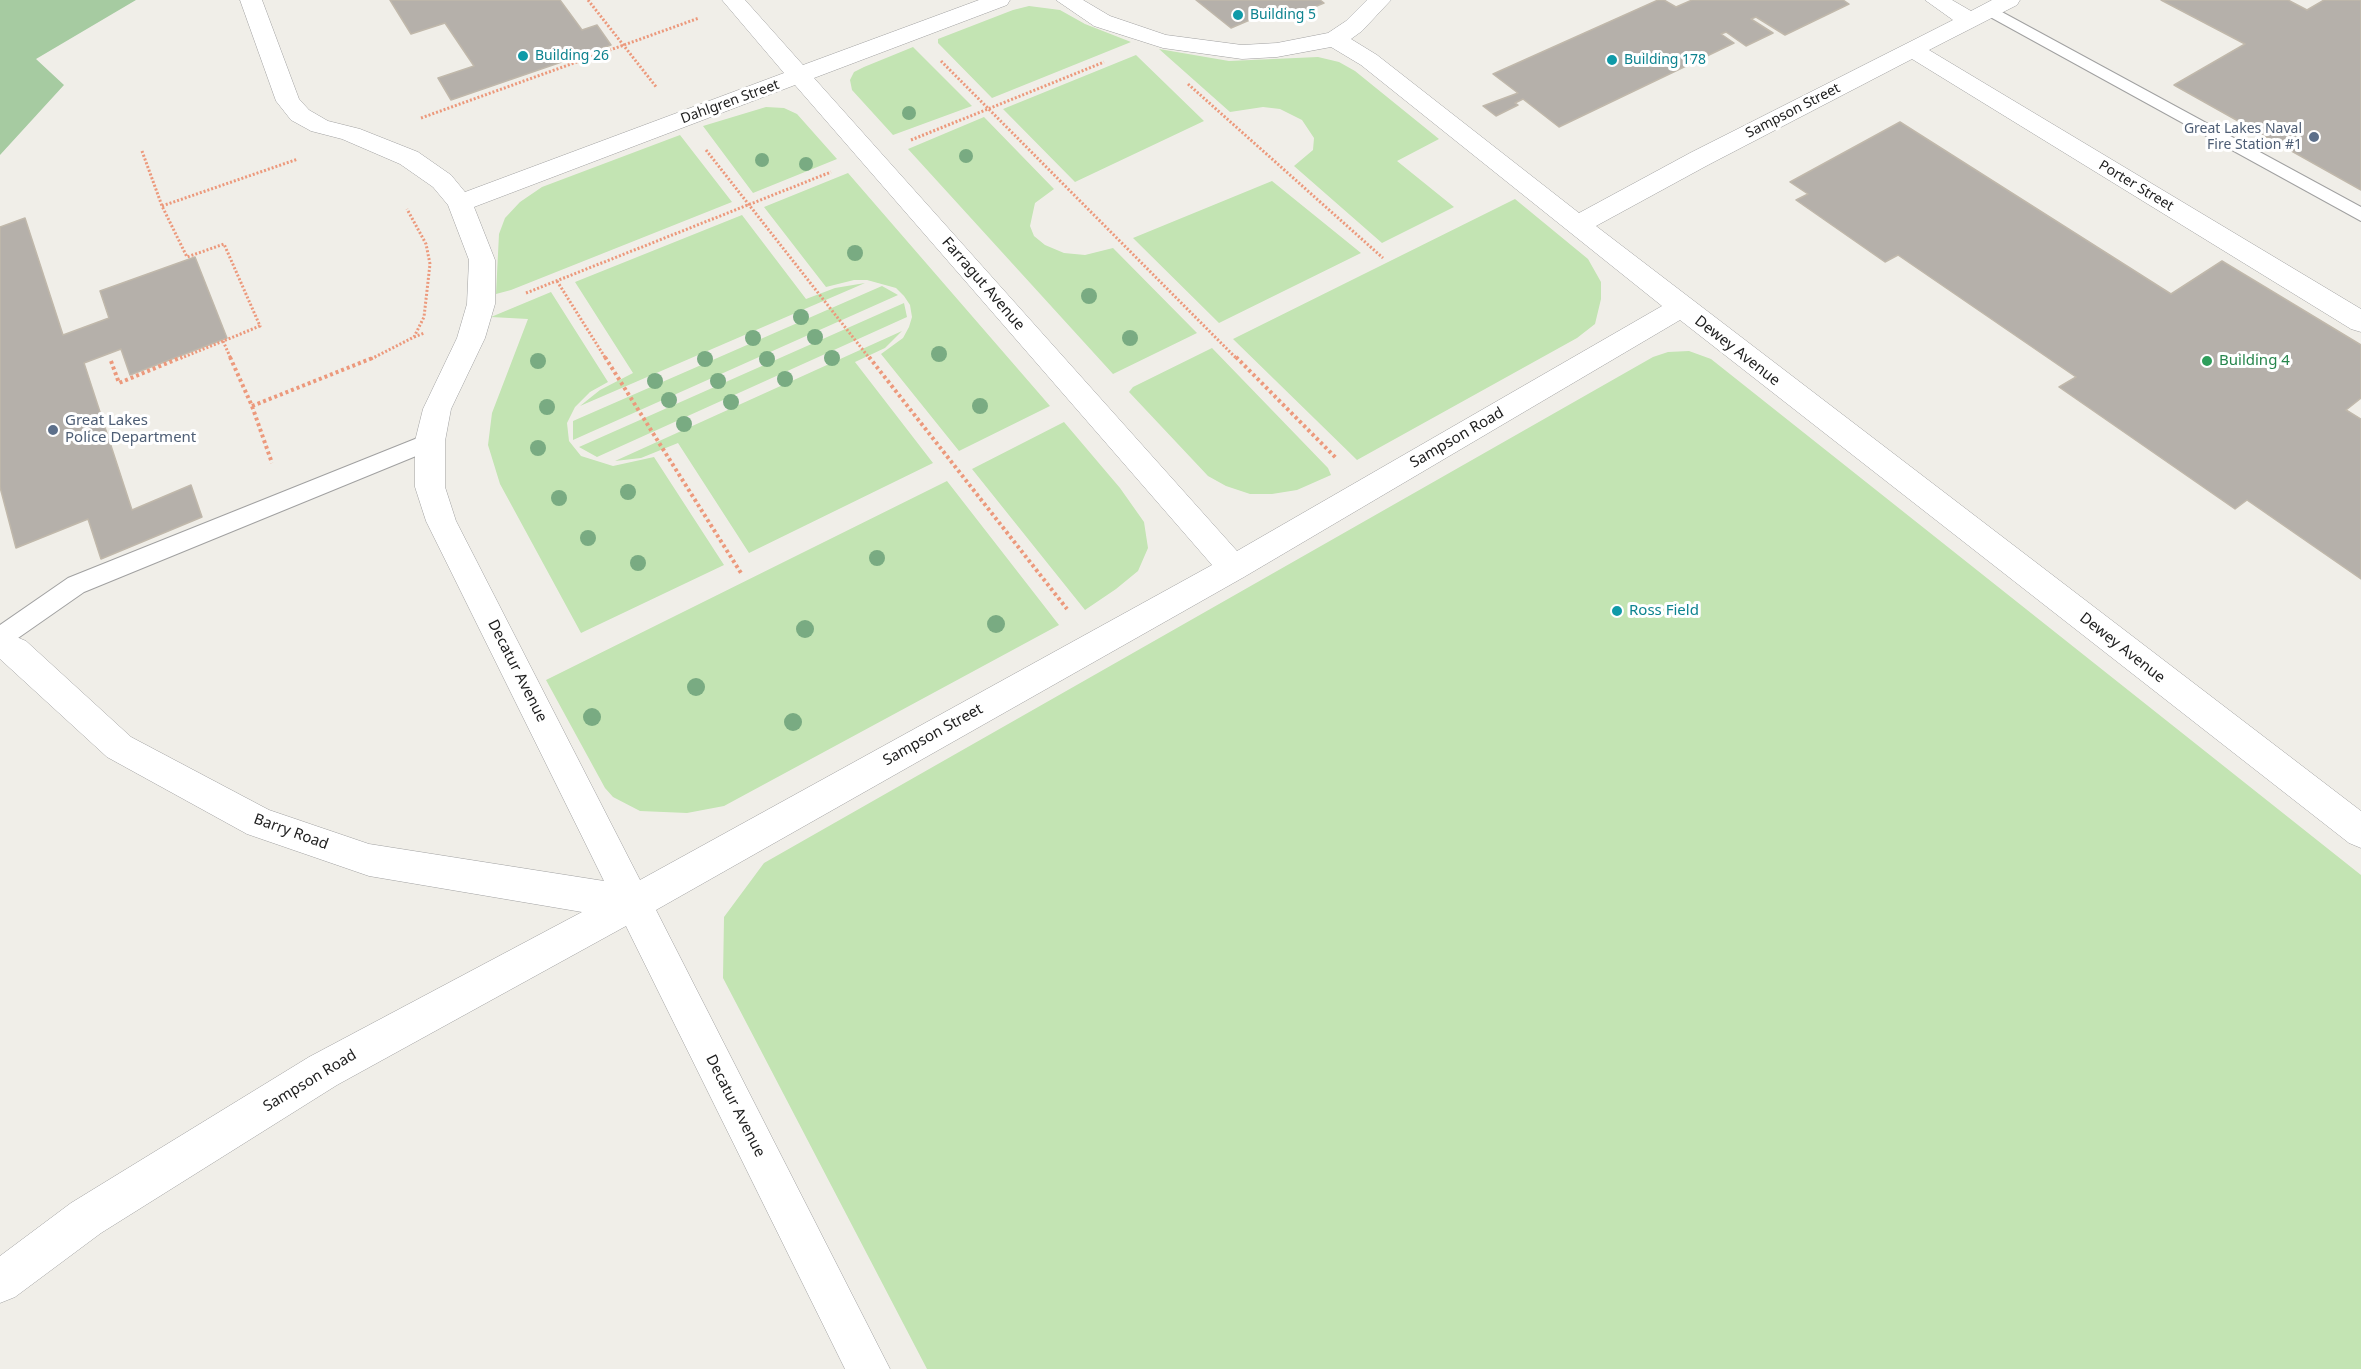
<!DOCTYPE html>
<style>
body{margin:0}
canvas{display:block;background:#f0eee8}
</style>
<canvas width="2361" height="1369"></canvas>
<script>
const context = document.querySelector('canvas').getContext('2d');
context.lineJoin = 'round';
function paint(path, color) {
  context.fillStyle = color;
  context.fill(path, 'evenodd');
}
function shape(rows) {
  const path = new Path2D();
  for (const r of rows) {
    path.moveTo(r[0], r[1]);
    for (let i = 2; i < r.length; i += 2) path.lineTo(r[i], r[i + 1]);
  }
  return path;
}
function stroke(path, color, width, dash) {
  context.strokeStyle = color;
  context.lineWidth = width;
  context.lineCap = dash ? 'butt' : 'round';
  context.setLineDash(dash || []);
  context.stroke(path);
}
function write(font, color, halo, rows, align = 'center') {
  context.font = font + ' "Noto Sans",sans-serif';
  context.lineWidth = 6;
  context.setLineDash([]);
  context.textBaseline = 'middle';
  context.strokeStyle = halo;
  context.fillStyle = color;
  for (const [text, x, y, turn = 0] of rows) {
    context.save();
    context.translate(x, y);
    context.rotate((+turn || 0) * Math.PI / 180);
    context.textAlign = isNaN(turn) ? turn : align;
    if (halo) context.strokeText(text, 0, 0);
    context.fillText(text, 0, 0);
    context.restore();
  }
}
const grass = shape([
 [1029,6,1060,10,1085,24,1131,42,992,98,938,43,938,39,1013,10],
 [913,47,972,106,893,135,852,90,850,80,854,72,864,67],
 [1159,49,1229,61,1318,57,1339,62,1355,71,1439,139,1397,161,1454,207,1382,243,1294,166,1313,150,1314,138,1302,120,1280,109,1263,107,1230,112],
 [1136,55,1204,121,1075,182,1003,109],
 [766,107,784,108,797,114,837,159,753,193,703,126],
 [984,117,1054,189,1035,203,1030,226,1034,236,1045,245,1064,253,1085,255,1113,248,1197,333,1113,374,908,149],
 [680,135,732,202,511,290,496,294,499,234,505,218,520,202,542,187],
 [848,173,1050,406,959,451,881,354,903,338,909,327,912,317,910,305,904,296,896,288,867,280,854,280,826,287,764,207],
 [1272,181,1361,253,1219,323,1133,238],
 [1515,199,1588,259,1601,282,1601,299,1595,324,1577,338,1357,460,1233,339],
 [742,215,806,299,835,288,865,283,580,406,600,390,633,373,575,282],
 [882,286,898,295,573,440,573,421],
 [551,292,608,382,590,392,575,407,567,423,569,441,581,456,613,466,654,457,724,565,581,633,500,484,488,445,492,413,528,319,491,317],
 [904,303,907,317,597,457,579,447],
 [902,331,885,348,855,362,933,463,749,553,678,443,641,458,615,461],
 [1212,348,1328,468,1331,475,1297,490,1272,494,1250,494,1226,486,1208,476,1129,392,1133,387],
 [1689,351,1711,359,2361,875,2361,1369,927,1369,723,978,724,917,764,863,1653,357,1668,352],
 [1064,422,1120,488,1144,522,1148,548,1138,571,1116,589,1085,610,972,469],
 [947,481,1059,625,724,806,687,813,640,811,613,797,605,788,546,680]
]);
const forest = shape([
 [0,0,136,0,36,59,64,85,0,155]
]);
const building = shape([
 [390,0,560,0,582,30,597,25,611,45,451,100,438,78,474,66,445,23,411,34,390,0],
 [1196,0,1320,0,1324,3,1285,19,1273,10,1231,28,1196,0],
 [1658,0,1664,0,1676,7,1692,0,1843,0,1849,4,1785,35,1756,17,1751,19,1773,33,1746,46,1726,32,1721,34,1734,43,1559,127,1523,99,1515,103,1518,105,1496,116,1483,106,1518,93,1493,74,1658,0],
 [2161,0,2288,0,2307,10,2324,0,2361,0,2361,190,2174,85,2245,44,2161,0],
 [1900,122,2171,294,2222,261,2361,345,2361,398,2346,410,2361,419,2361,579,2247,500,2235,509,2059,387,2076,377,1898,255,1885,262,1796,200,1808,194,1790,182,1900,122],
 [25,218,63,335,109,318,100,291,195,257,227,338,130,375,121,349,84,363,132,510,191,485,202,517,101,559,88,519,16,548,0,487,0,227,25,218]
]);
const pathFar1 = shape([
 [588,0,657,88],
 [941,61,1237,359],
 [1188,84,1383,258],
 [421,118,699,18],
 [911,140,1104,62],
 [706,150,870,359],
 [142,151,162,206,187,257,224,244,260,326,179,359],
 [162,206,298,159],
 [557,281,606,359],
 [526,293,831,172],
 [414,337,424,333],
 [223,341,231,359],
 [371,359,414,337,424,317,430,264,426,244,407,209]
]);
const path = shape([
 [230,357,252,406,272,463],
 [605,357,741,573],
 [869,357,1067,609],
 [1236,357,1336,458],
 [111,361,119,383,182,357],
 [252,406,375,357]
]);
const service = shape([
 [1989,5,2361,207,2361,221,1983,13,1981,10,1989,5],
 [430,433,438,435,441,441,438,447,84,592,8,645,0,648,0,625,68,578,430,433]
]);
const minor = shape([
 [240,0,262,0,299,99,309,110,328,121,360,129,418,152,451,175,465,192,784,73,722,0,745,0,803,65,979,0,1010,0,1007,5,814,78,1237,551,1662,306,1361,65,1331,47,1277,57,1242,59,1163,48,1094,26,1056,0,1083,0,1110,16,1166,35,1242,45,1277,43,1328,33,1346,21,1367,0,1391,0,1362,31,1351,39,1377,55,1579,213,1690,153,1953,20,1925,0,1952,0,1971,11,1992,0,2020,0,2017,5,1929,50,2361,309,2361,332,2351,329,1912,59,1708,165,1596,226,2361,811,2361,848,2349,843,1680,320,1244,577,656,910,890,1369,845,1369,626,926,337,1085,101,1233,15,1297,0,1303,0,1256,71,1203,309,1057,582,912,369,876,247,834,107,757,0,659,0,630,26,641,131,737,269,810,369,844,604,881,426,521,415,487,415,441,423,409,457,338,467,304,469,260,448,205,433,187,400,164,342,139,311,131,291,120,276,101,240,0],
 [795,85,1212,565,640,880,456,521,445,487,445,441,451,409,485,338,495,304,495,260,474,207,795,85]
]);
const trees = [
 [909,113,7],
 [966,156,7],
 [762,160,7],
 [806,164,7],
 [855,253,8],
 [1089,296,8],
 [801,317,8],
 [815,337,8],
 [753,338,8],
 [1130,338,8],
 [939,354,8],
 [832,358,8],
 [705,359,8],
 [767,359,8],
 [538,361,8],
 [785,379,8],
 [655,381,8],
 [718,381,8],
 [669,400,8],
 [731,402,8],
 [980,406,8],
 [547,407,8],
 [684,424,8],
 [538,448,8],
 [628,492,8],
 [559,498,8],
 [588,538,8],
 [877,558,8],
 [638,563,8],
 [996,624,9],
 [805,629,9],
 [696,687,9],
 [592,717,9],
 [793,722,9]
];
const markers = [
 [1238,15,6,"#0f9aa8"],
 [523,56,6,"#0f9aa8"],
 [1612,60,6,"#0f9aa8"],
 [2314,137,6,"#5c6f8a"],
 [2207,361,6,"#2e9e5b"],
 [53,430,6,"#5c6f8a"],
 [1617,611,6,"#0f9aa8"]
];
const farCulturenames = [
 ["Building 5",1250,15],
 ["Building 26",535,56],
 ["Building 178",1624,60]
];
const farStreetnames = [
 ["Dahlgren Street",730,102,-20],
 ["Sampson Street",1793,111,-27],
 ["Porter Street",2136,186,31]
];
const farServicenames = [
 ["Great Lakes Naval",2302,129],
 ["Fire Station #1",2302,145]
];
const streetNames = [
 ["Farragut Avenue",983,284,49],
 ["Dewey Avenue",1737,351,38],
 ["Sampson Road",1457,438,-30],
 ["Dewey Avenue",2122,648,38],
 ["Decatur Avenue",517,671,63],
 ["Sampson Street",933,735,-29],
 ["Barry Road",291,832,20],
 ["Sampson Road",310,1081,-31],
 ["Decatur Avenue",735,1106,63]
];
const leisureNames = [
 ["Building 4",2219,361]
];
const serviceNames = [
 ["Great Lakes",65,421],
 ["Police Department",65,438]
];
const cultureNames = [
 ["Ross Field",1629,611]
];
paint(grass, '#c3e4b3');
paint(forest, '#a6cba1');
paint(building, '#b5b0aa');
stroke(building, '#c0b8ab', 1.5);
stroke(service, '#a1a1a1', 2);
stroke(minor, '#a1a1a1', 1);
stroke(pathFar1, '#ec997c', 3, [2, 2]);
stroke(path, '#ec997c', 4, [3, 3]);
paint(service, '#fff');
paint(minor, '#fff');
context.fillStyle = '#79ab82';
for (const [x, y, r] of trees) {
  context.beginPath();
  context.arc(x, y, r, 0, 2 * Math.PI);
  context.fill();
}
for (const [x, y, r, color] of markers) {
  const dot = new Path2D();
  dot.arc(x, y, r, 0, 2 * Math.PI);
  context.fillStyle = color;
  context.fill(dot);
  stroke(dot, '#fff', 2);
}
write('14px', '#0d838f', '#fff', farCulturenames, 'left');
write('14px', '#202020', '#fff', farStreetnames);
write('14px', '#4e5e75', '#fff', farServicenames, 'right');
write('15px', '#202020', '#fff', streetNames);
write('15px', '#27864d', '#fff', leisureNames, 'left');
write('15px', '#4e5e75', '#fff', serviceNames, 'left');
write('15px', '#0d838f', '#fff', cultureNames, 'left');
</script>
